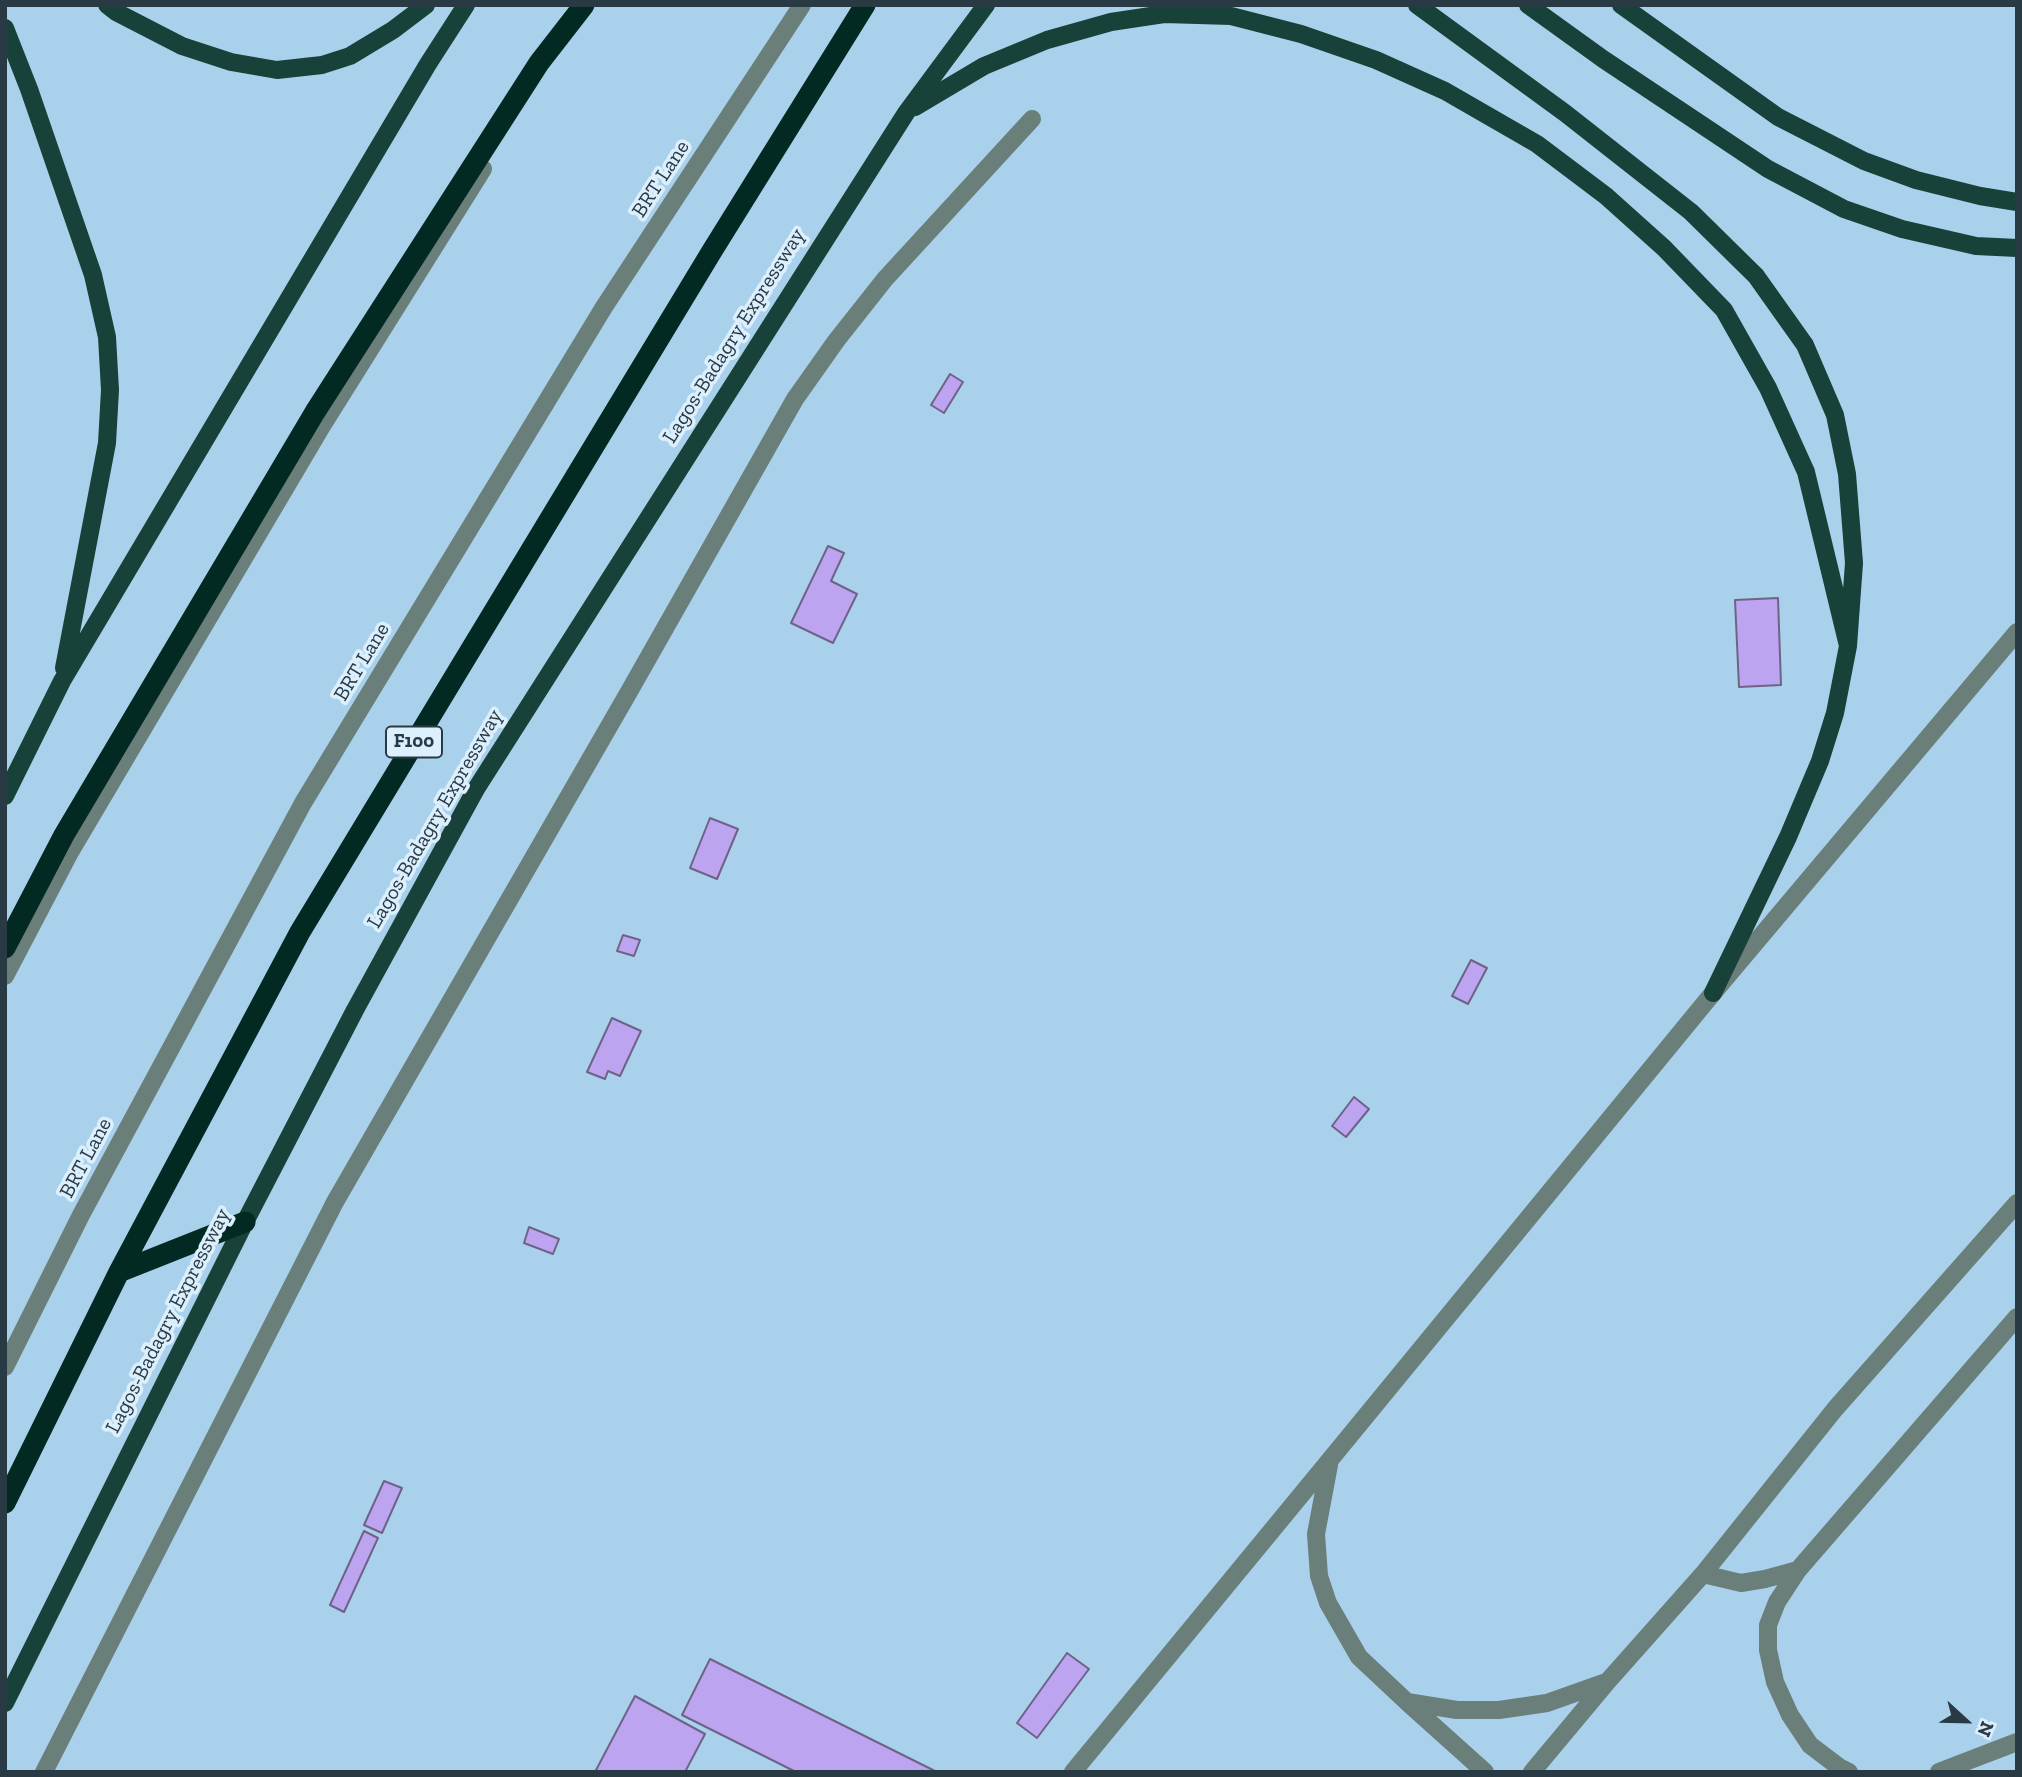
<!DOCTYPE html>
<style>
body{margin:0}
#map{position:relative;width:2022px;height:1777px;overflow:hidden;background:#aad1ec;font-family:"Zilla Slab",serif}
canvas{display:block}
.frame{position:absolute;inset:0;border:7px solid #2a3a45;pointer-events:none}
.north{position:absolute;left:1931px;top:1686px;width:70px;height:70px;-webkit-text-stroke:5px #dbeffd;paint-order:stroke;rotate:112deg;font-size:19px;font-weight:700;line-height:28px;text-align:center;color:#2a3a45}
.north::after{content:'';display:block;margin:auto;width:24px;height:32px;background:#2a3a45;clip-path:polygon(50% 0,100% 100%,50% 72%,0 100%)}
</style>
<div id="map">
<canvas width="2022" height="1777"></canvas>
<div class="frame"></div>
<div class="north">N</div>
</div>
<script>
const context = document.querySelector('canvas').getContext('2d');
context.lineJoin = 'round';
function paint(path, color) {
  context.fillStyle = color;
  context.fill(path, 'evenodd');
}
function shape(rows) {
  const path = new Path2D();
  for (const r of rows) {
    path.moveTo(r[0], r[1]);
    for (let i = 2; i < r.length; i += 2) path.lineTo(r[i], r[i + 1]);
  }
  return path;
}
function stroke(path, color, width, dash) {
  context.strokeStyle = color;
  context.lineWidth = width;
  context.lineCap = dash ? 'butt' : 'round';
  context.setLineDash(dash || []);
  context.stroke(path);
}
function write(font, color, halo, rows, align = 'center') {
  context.font = font + ' "Zilla Slab",serif';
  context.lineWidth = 7;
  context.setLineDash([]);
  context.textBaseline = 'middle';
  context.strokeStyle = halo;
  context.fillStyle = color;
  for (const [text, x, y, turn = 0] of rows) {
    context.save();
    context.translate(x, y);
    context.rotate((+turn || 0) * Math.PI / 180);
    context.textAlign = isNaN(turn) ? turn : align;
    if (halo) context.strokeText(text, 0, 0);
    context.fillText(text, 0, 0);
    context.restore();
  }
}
const building = shape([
 [950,374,963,382,944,413,931,405,950,374],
 [828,546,844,553,831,581,857,594,833,643,791,623,828,546],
 [1778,598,1781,685,1739,687,1735,600,1778,598],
 [710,818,738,829,717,879,690,868,710,818],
 [623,935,640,940,634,956,617,951,623,935],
 [1471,960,1487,968,1468,1004,1452,996,1471,960],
 [612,1018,641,1031,620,1076,608,1071,605,1079,587,1072,612,1018],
 [1354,1097,1369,1109,1346,1137,1332,1126,1354,1097],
 [529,1227,559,1239,553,1254,524,1243,529,1227],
 [384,1481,402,1488,382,1533,364,1525,384,1481],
 [364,1531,378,1538,344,1612,330,1605,364,1531],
 [1067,1653,1089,1669,1037,1738,1017,1723,1067,1653],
 [710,1659,937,1772,796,1772,682,1715,710,1659],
 [635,1696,705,1734,685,1772,595,1772,635,1696]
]);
const minor = shape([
 [5,976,69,854,322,426,483,169],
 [5,1367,81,1215,303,803,604,307,802,5],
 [1329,1465,1316,1534,1319,1576,1328,1603,1359,1657,1407,1702,1457,1710,1499,1710,1547,1703,1606,1682],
 [1703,1574,1741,1583,1765,1579,1798,1570],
 [1407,1702,1485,1772],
 [44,1772,335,1202,630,690,795,399,836,341,885,279,1032,119],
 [1073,1772,1329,1461,1713,993,2017,632],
 [1532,1772,1608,1681,1703,1574,1835,1409,2017,1203],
 [1849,1772,1839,1767,1810,1745,1790,1715,1775,1682,1768,1650,1768,1625,1777,1602,1798,1570,2017,1317],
 [1939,1772,2017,1742]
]);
const major = shape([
 [107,5,116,12,182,46,231,62,277,70,322,65,350,56,393,30,426,5],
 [1417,5,1565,113,1691,212,1756,276,1805,345,1835,415,1847,474,1854,563,1848,646,1835,713,1820,761,1788,837,1713,993],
 [1528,5,1603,59,1768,169,1844,209,1902,229,1976,246,2017,248],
 [1621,5,1778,117,1864,161,1916,180,1980,196,2017,202],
 [5,28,29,89,93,275,107,337,110,390,107,443,64,668],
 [915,107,984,66,1047,40,1111,22,1164,14,1231,16,1301,34,1376,60,1445,91,1537,144,1606,196,1664,248,1724,310,1768,388,1806,472,1848,646],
 [5,796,62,681,428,64,466,5],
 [5,1703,245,1222,355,1010,476,789,906,113,986,5]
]);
const highway = shape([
 [5,948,64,835,315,412,539,63,584,5],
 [119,1272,245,1222],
 [5,1503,119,1272,300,932,712,251,865,5]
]);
const shields = [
 [414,742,56]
];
const shieldNames = [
 ["F100",414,742]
];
const streetNames = [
 ["BRT Lane",661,179,-57],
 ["Lagos-Badagry Expressway",734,336,-58],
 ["BRT Lane",362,662,-59],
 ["Lagos-Badagry Expressway",435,819,-60],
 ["BRT Lane",86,1158,-62],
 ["Lagos-Badagry Expressway",168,1321,-63]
];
paint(building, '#bca4f1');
stroke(building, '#6e6387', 2);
stroke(minor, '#6a7f79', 18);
stroke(major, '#184139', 18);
stroke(highway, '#022a23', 21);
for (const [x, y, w] of shields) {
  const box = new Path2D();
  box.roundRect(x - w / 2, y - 15.5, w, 31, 5);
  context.fillStyle = '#dbeffd';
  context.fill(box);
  stroke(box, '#2a3a45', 2);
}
write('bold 19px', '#2a3a45', null, shieldNames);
write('21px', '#2a3a45', '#dbeffd', streetNames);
</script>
